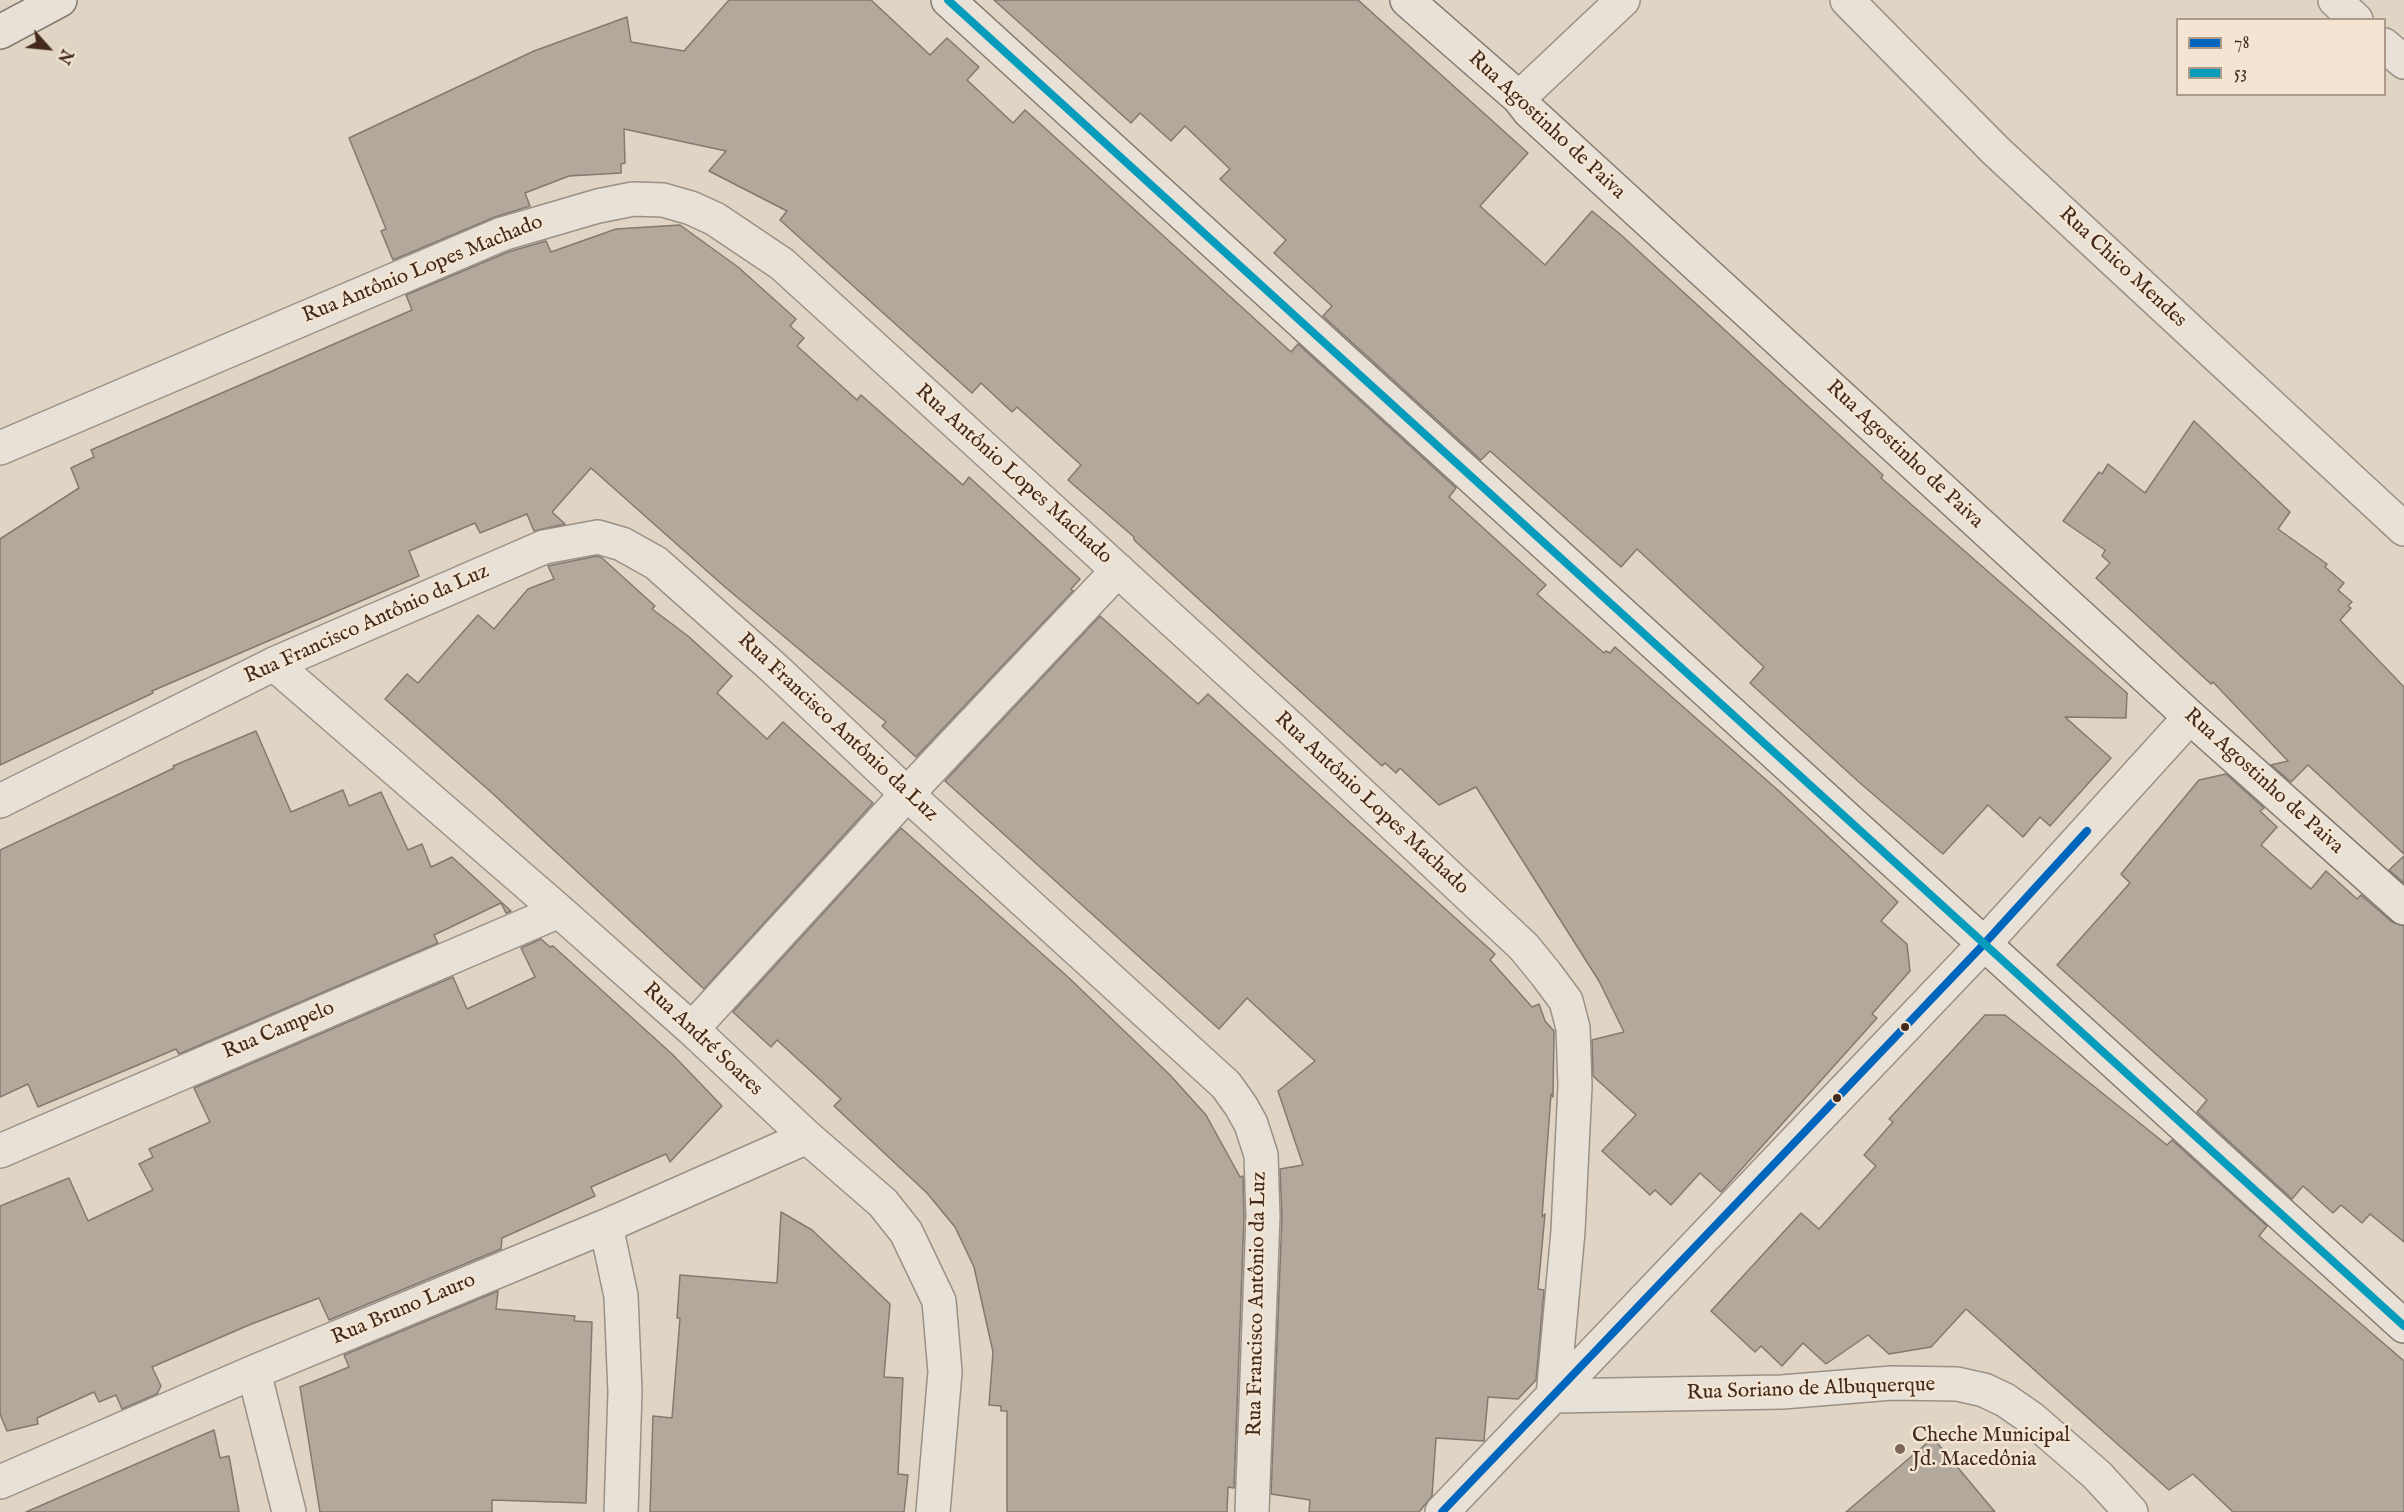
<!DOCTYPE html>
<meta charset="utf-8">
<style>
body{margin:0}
#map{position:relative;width:2404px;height:1512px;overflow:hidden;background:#e0d5c4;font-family:"IM FELL English",serif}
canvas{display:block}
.legend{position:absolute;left:2176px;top:18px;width:210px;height:78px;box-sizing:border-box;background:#f3e5d1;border:2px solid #ad9a89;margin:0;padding:8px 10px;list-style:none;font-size:18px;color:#442a1c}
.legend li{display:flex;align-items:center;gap:12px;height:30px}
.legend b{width:30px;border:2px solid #ad9a89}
.north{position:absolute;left:18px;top:18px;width:60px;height:60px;-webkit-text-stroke:4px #f3e5d1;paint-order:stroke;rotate:117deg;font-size:16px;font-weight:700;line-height:24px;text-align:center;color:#442a1c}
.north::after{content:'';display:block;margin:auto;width:21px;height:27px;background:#442a1c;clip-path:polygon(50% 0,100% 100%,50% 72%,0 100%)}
</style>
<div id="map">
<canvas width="2404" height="1512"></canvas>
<ul class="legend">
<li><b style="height:8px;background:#0065bd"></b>78</li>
<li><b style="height:8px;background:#079cbc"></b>53</li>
</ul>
<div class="north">N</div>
</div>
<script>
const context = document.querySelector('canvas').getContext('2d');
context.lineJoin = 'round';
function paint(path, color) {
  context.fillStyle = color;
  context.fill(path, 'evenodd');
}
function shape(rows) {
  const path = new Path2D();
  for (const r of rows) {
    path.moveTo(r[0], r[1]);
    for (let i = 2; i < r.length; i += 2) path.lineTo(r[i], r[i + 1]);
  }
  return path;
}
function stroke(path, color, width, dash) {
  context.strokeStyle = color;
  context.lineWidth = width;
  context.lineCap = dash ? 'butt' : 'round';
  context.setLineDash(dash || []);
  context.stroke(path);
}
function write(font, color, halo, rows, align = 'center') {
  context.font = font + ' "IM FELL English",serif';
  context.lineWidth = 5;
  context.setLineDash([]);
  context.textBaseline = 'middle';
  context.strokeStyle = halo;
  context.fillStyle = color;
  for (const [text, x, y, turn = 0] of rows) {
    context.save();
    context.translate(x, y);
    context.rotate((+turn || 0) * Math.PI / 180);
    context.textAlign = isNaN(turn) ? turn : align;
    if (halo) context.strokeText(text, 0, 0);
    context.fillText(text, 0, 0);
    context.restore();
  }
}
const building = shape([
 [729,0,871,0,930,55,947,38,979,67,967,80,1013,123,1025,110,1291,352,1298,344,1456,488,1449,497,1546,585,1537,594,1604,653,1606,651,1610,653,1615,647,1780,792,1898,902,1881,921,1907,944,1910,971,1872,1014,1877,1018,1721,1192,1700,1173,1671,1205,1655,1190,1650,1195,1602,1151,1636,1115,1593,1076,1592,1040,1624,1032,1599,981,1476,787,1439,805,1400,768,1396,773,1385,763,1382,766,1134,540,1134,537,1068,480,1081,465,1017,407,1012,412,981,383,972,393,780,220,787,211,709,171,726,151,624,129,625,163,621,164,621,173,569,176,525,193,530,206,495,217,393,260,381,231,386,229,349,138,534,51,627,17,631,42,684,51,729,0],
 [994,0,1358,0,1528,153,1480,206,1545,265,1592,211,1621,235,1883,475,1881,478,2127,693,2126,718,2065,717,2111,758,2050,826,2040,817,2023,837,1988,805,1943,854,1860,783,1750,683,1764,667,1637,549,1621,567,1490,451,1481,460,1323,316,1332,306,1274,253,1286,240,1220,179,1230,169,1185,126,1171,141,1140,113,1131,123,994,0],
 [680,225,738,267,796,319,790,326,804,338,797,346,857,400,861,395,963,485,969,477,1080,579,1071,589,1073,591,916,757,882,726,886,722,725,587,591,468,552,512,565,524,534,531,527,514,480,533,475,523,409,551,419,576,152,691,153,693,0,765,0,539,79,488,71,468,94,457,91,450,412,310,406,295,508,252,546,241,551,252,616,229,680,225],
 [2194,421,2290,512,2278,529,2327,564,2325,567,2344,583,2338,590,2352,602,2348,606,2351,608,2340,620,2404,687,2404,854,2308,765,2291,782,2271,765,2288,761,2213,682,2211,684,2096,578,2110,563,2102,556,2105,550,2063,521,2099,472,2102,474,2108,464,2145,493,2194,421],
 [597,556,602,558,655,606,652,609,688,636,732,676,717,693,767,739,783,722,873,803,704,989,491,792,385,699,407,674,418,683,478,615,494,629,528,589,554,579,548,566,597,556],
 [1100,616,1198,704,1208,694,1495,954,1490,960,1532,1007,1539,1004,1545,1021,1554,1031,1553,1097,1551,1094,1542,1217,1545,1214,1538,1289,1544,1290,1536,1380,1518,1399,1488,1397,1484,1441,1436,1438,1432,1496,1419,1512,1309,1512,1310,1500,1271,1494,1282,1217,1280,1169,1303,1165,1278,1091,1315,1061,1247,998,1219,1029,945,781,1100,616],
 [256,731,291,812,343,790,349,806,381,792,408,850,422,844,431,867,452,857,511,911,506,913,501,903,434,935,438,943,179,1054,176,1049,38,1107,28,1084,0,1097,0,850,132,788,174,768,173,766,256,731],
 [2226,774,2264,808,2260,811,2277,827,2261,845,2311,889,2326,871,2357,899,2361,895,2392,922,2404,926,2404,1242,2370,1214,2362,1223,2341,1205,2333,1213,2303,1186,2292,1199,2197,1112,2207,1100,2057,965,2130,883,2121,874,2199,780,2226,774],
 [901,828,1068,977,1170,1075,1206,1115,1240,1177,1243,1176,1244,1216,1234,1488,1228,1487,1227,1512,1007,1512,1007,1411,1001,1411,1001,1406,989,1405,993,1352,974,1267,955,1227,927,1193,834,1106,841,1099,777,1040,771,1047,733,1012,901,828],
 [2404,856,2404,883,2389,870,2404,856],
 [541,939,550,947,553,946,673,1055,722,1106,670,1162,666,1154,591,1187,595,1196,502,1238,501,1249,329,1320,319,1298,249,1325,152,1367,161,1386,157,1394,122,1409,116,1395,99,1402,94,1392,37,1418,38,1424,7,1431,0,1414,0,1206,69,1178,88,1221,153,1190,139,1164,153,1157,149,1149,210,1122,194,1088,453,977,467,1009,535,977,521,948,541,939],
 [1985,1015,2005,1015,2167,1145,2172,1140,2267,1226,2259,1236,2404,1361,2404,1512,2233,1512,2193,1474,2169,1490,1966,1309,1931,1347,1889,1354,1868,1335,1826,1364,1803,1343,1782,1366,1761,1346,1755,1352,1711,1311,1801,1213,1819,1229,1876,1166,1864,1155,1893,1122,1889,1119,1985,1015],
 [781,1212,812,1230,890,1304,884,1377,903,1378,898,1474,908,1475,904,1512,650,1512,653,1416,672,1418,680,1318,677,1318,680,1275,777,1283,781,1212],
 [498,1291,496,1309,575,1316,574,1321,592,1322,586,1503,492,1500,492,1512,320,1512,300,1387,349,1367,344,1355,498,1291],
 [214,1430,220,1458,229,1456,239,1512,26,1512,214,1430],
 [1933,1438,1995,1512,1846,1512,1933,1438]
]);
const street = shape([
 [1847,0,1996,151,2404,529],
 [2335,0,2356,20],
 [2384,45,2404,62],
 [1519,98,1623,0],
 [0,448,502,234,598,206,633,199,663,200,691,208,715,219,782,264,872,346,1295,732,1524,947,1546,974,1566,1001,1573,1028,1575,1086,1568,1231,1553,1396,1782,1392,1892,1383,1957,1384,1984,1390,2005,1400,2031,1418,2097,1475,2131,1512],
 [274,664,559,911,692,1029,807,1137,883,1203,906,1232,939,1301,945,1372,933,1512],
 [0,801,274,664,544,547,598,537,622,544,656,563,775,669,907,794,1226,1085,1241,1106,1251,1124,1261,1155,1263,1216,1252,1512],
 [692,1029,907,794,1118,570],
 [0,1151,559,911],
 [606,1226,621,1296,625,1392,621,1512],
 [254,1372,289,1512],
 [0,1482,254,1372,606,1226,807,1137],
 [1442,1512,1984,944,2190,717]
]);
const secondary = shape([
 [948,0,2404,1326],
 [1407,0,1519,98,1529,111,2190,717,2404,908],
 [0,32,60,0]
]);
const bus1 = shape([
 [1442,1512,1984,944,2087,831]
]);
const bus2 = shape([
 [948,0,2404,1326]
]);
const markers = [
 [1905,1027,5,"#442a1c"],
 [1837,1098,5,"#442a1c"],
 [1900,1449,6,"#7b6657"]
];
const streetNames = [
 ["Rua Agostinho de Paiva",1546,126,43],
 ["Rua Chico Mendes",2122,268,43],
 ["Rua Antônio Lopes Machado",423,270,-22],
 ["Rua Agostinho de Paiva",1904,455,43],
 ["Rua Antônio Lopes Machado",1013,475,42],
 ["Rua Francisco Antônio da Luz",367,625,-24],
 ["Rua Francisco Antônio da Luz",837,728,43],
 ["Rua Agostinho de Paiva",2263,782,42],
 ["Rua Antônio Lopes Machado",1371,804,43],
 ["Rua Campelo",279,1031,-23],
 ["Rua André Soares",702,1040,43],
 ["Rua Francisco Antônio da Luz",1258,1304,-89],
 ["Rua Bruno Lauro",404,1310,-23],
 ["Rua Soriano de Albuquerque",1811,1390,-2]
];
const poiNames = [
 ["Cheche Municipal",1912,1437],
 ["Jd. Macedônia",1912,1461]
];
paint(building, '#b2a89c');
stroke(building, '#83796f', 1.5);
stroke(street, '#9a9085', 36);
stroke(secondary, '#83796f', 36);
stroke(street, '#e7e1d8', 33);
stroke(secondary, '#e7e1d8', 33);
stroke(bus1, '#0065bd', 8);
stroke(bus2, '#079cbc', 8);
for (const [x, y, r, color] of markers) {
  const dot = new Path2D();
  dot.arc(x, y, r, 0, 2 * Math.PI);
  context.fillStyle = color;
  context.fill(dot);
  stroke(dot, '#f3e5d1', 2);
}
write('21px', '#442a1c', '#f3e5d1', streetNames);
write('21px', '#442a1c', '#f3e5d1', poiNames, 'left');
</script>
